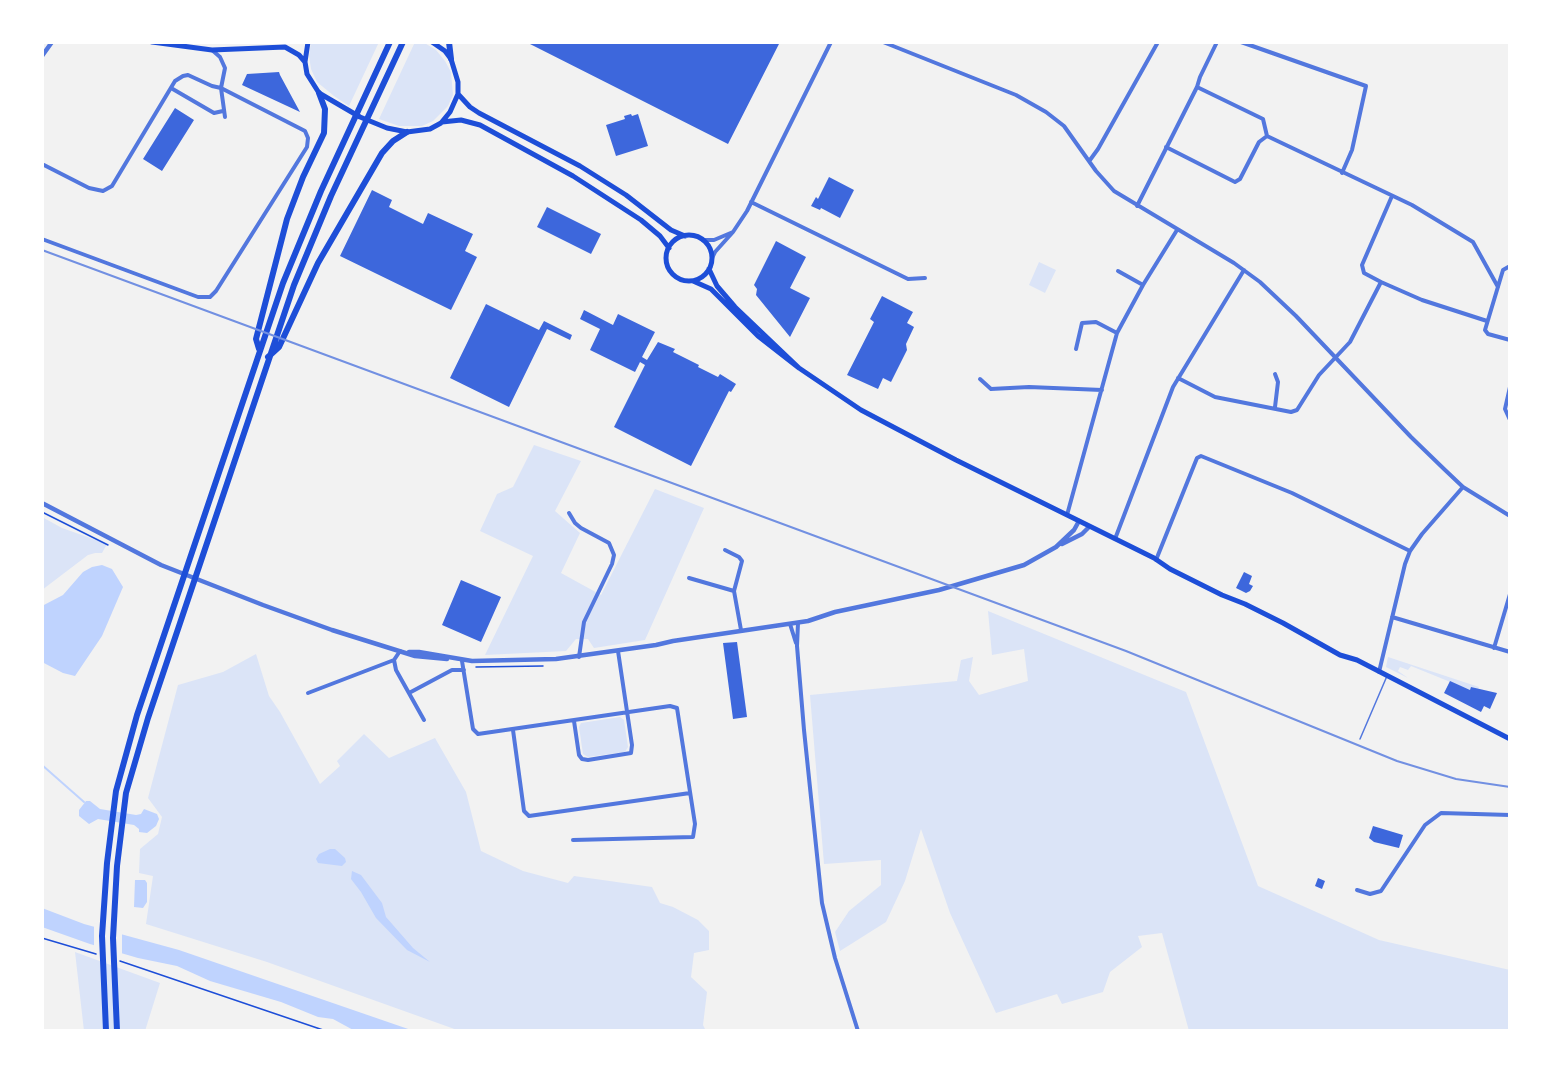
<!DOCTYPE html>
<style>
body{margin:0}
#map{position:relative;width:1552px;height:1073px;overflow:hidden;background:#f2f2f2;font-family:Cabin,sans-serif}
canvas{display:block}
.frame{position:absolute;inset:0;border:44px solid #fff;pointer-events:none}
</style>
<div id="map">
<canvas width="1552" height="1073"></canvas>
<div class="frame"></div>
</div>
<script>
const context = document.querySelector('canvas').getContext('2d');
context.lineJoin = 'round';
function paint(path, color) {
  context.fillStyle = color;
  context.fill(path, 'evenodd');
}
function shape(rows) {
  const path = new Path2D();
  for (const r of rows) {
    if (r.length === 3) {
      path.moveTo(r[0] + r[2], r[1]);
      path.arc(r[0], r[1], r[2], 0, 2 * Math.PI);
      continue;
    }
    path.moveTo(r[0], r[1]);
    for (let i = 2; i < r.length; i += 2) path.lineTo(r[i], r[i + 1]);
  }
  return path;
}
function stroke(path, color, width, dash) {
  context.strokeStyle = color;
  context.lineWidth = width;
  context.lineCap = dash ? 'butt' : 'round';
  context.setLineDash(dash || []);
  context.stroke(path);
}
const green = shape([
 [311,42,379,42,349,106,334,96,317,82,311,69,309,56],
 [415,42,423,42,436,50,445,61,451,72,453,95,448,106,433,121,422,126,399,126,379,119],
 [1039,262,1056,270,1045,293,1029,285],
 [534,445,581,461,555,511,580,533,561,573,601,595,655,489,704,508,645,640,594,648,588,639,576,639,566,651,485,655,533,556,480,531,497,494,513,487],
 [42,517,62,528,107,544,102,553,95,553,88,555,42,590],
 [988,611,1186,692,1258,886,1379,940,1510,970,1510,1031,1189,1031,1162,933,1138,936,1142,947,1110,972,1103,992,1062,1004,1057,994,996,1013,950,913,921,829,905,881,886,922,840,951,835,932,849,911,881,885,881,860,824,864,810,695,957,681,961,660,973,657,969,681,979,695,1028,681,1024,649,992,655],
 [256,654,269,696,280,712,320,784,340,766,337,761,364,734,389,758,435,738,466,792,481,851,523,871,568,883,574,876,652,887,660,903,673,907,698,920,709,931,709,950,694,953,691,977,707,992,703,1025,706,1031,460,1031,267,962,146,924,153,876,139,873,140,849,158,834,162,817,148,798,178,685,223,672],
 [1388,657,1479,687,1478,689,1472,687,1470,690,1411,666,1408,670,1400,667,1398,671,1408,678,1386,667],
 [620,717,624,720,628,747,625,752,588,757,583,754,579,727,581,723],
 [75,952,160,983,145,1031,84,1031]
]);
const water = shape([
 [102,565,112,569,123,587,102,636,75,676,63,673,42,662,42,606,63,595,83,572,92,567],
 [86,801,90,801,100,809,136,815,141,814,144,809,157,814,159,819,156,826,147,833,139,832,139,829,134,825,98,819,89,824,79,816,79,810],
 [330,849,335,849,345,858,346,862,342,866,318,863,316,859,319,854],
 [352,871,361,875,382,903,386,917,413,948,430,962,407,950,376,918,361,892,351,879],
 [135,880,145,880,147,883,147,902,143,908,134,907],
 [42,908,84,924,179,950,414,1031,355,1031,333,1019,318,1017,281,1002,210,981,177,966,138,958,90,944,42,927]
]);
const pier = shape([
 [94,923,122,931,122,957,94,948]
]);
const stream = shape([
 [42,765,84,802]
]);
const building = shape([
 [526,42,780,42,728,144],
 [279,72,280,75,300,112,242,85,247,74],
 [175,108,194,120,162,171,143,159],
 [631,114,632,116,638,114,648,146,616,156,606,125,625,119,624,116],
 [829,177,854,190,840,218,821,208,820,210,811,206,816,197,818,199],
 [372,190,392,200,389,207,423,224,428,213,473,234,465,251,477,257,451,310,340,256],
 [547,207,601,234,591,254,537,227],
 [776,241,806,257,790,288,810,298,790,337,756,295,757,289,754,285],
 [882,296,913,312,907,323,914,327,906,344,907,350,891,382,883,378,878,389,847,375,874,322,870,319],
 [486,304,539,330,544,321,572,335,570,340,547,329,509,407,450,378],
 [584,310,613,325,618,314,655,332,642,357,647,360,658,342,675,349,673,352,699,365,698,367,718,377,720,374,736,384,731,392,729,391,691,466,614,427,645,365,640,362,635,372,590,350,600,329,580,319],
 [1244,572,1252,576,1249,584,1253,586,1250,591,1246,593,1236,588],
 [461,580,501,597,481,642,442,625],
 [737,642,747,717,733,719,723,643],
 [1450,681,1470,690,1471,687,1497,693,1490,709,1484,706,1481,712,1444,693],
 [1373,826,1403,835,1399,848,1374,842,1369,838],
 [1318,878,1325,881,1322,889,1315,886]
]);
const path = shape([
 [42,512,108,545],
 [476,667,543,666],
 [42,938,96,954],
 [120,961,326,1031]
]);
const service = shape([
 [1360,739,1387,676]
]);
const minor = shape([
 [883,42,1016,95,1046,112,1064,126,1096,171,1114,191,1234,263,1260,282,1296,316,1411,437,1444,469,1463,487,1510,516],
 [1241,42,1366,86,1352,150,1342,173],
 [212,50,220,57,225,68,221,88,225,117],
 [1197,87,1263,119,1267,136,1412,205,1473,242,1498,287],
 [171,88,214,113,223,111],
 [1166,147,1235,182,1240,179,1259,142,1267,136],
 [1090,160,1098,149,1158,42],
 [42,164,89,188,103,191,112,186,175,81,183,76,188,75,212,86,221,88,305,131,308,138,307,147,216,291,210,297,198,297,42,239],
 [751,202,908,279,925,278],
 [1137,206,1197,87,1200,77,1217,42],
 [733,232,747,211,831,42],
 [703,240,714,240,733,232,715,252,712,258],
 [1510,266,1503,270,1485,330,1488,334,1510,340],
 [1118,271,1143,285],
 [1381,282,1422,300,1487,321],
 [1076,349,1082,323,1096,322,1117,333],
 [1178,378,1215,397,1291,412,1297,410,1319,375,1350,342,1381,282,1364,273,1362,265,1392,196],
 [980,379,991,389,1029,387,1102,390],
 [1510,387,1505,409,1510,420],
 [1275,407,1278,382,1275,374],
 [569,513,575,523,581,528,609,543,614,555,612,564,584,622,579,657],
 [1067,515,1117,333,1143,285,1177,230],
 [1115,539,1173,387,1244,270],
 [725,550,739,557,742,561,734,591,741,630],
 [1156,560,1197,458,1201,456,1292,493,1410,551],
 [689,578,734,591],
 [1392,617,1510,652],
 [798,623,797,646,804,730,822,903,835,958,858,1031],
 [790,624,796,643],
 [1494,648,1510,594],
 [394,660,396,670,424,720],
 [462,661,473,729,478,734,670,706,677,708,695,824,693,837,573,840],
 [1379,672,1405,564,1410,551,1422,534,1463,487],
 [308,693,394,660,400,651],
 [409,693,452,670,464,670],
 [574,721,579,755,582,759,588,760,631,753,632,745,618,651],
 [513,730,524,811,529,816,690,793],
 [1357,890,1370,894,1381,891,1425,825,1441,813,1510,815]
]);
const tertiary = shape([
 [42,56,52,42],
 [42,503,161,565,263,605,332,630,415,656,447,659],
 [1062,544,1082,534,1089,527],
 [409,652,419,652,472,661,556,659,656,645,673,641,808,621,835,612,939,590,1024,565,1056,547,1074,530,1079,521]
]);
const primary = shape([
 [152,42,212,50,285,47,299,55,305,62],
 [308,42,305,62,307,74,319,93,360,117,387,128,407,132,430,129,441,123,450,112,458,94,458,82,451,59,445,51,432,42],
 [458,94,470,107,479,113,580,166,626,195,671,230,685,236],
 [442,122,461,120,480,125,573,176,641,220,660,236,669,248],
 [689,258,23],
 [693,281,711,289,758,336,799,368,735,307,717,286,709,269],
 [799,368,861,410,956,460,1154,558,1170,569,1222,595,1245,604,1283,623,1340,655,1357,660,1510,739]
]);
const trunk = shape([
 [449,42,451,59],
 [259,349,256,339,287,219,303,177,324,133,325,109,319,93],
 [268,357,279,347,318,263,382,153,393,141,407,132],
 [106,1031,102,936,107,863,116,791,137,715,283,283,321,191,390,42],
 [117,1031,113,938,117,866,126,793,148,718,294,285,331,196,403,42]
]);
const rail = shape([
 [42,250,1126,651,1397,761,1456,779,1510,787]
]);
paint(green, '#dbe4f7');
paint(water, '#bfd3fe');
paint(pier, '#f2f2f2');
stroke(stream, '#bfd3fe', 2);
paint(building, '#3d67dc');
stroke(path, '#1d4ed8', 1.5);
stroke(service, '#5277de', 1.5);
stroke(minor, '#5277de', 4);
stroke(tertiary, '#5277de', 4.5);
stroke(primary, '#1d4ed8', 5);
stroke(trunk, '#1d4ed8', 6);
stroke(rail, '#7290e2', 2);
</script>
